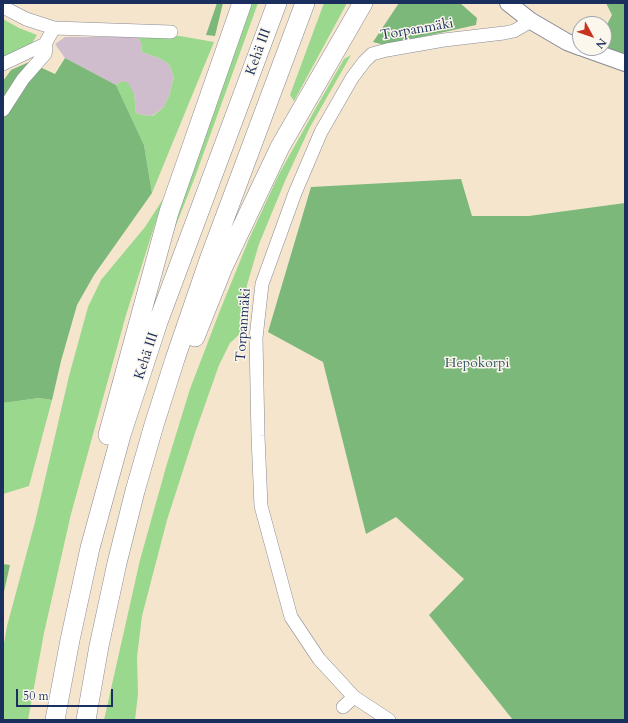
<!DOCTYPE html>
<meta charset="utf-8">
<style>
body{margin:0}
#map{position:relative;width:628px;height:723px;overflow:hidden;background:#f5e5cc;font-family:Cardo,serif}
canvas{display:block}
.frame{position:absolute;inset:0;border:4px solid #1b2f5e;pointer-events:none}
.north{position:absolute;left:572px;top:16px;width:40px;height:40px;box-sizing:border-box;background:#fbf7ec;border:1px solid #a1a7b3;border-radius:50%;rotate:130deg;font-size:11px;font-weight:700;line-height:16px;text-align:center;color:#1b2f5e}
.north::after{content:'';display:block;margin:auto;width:14px;height:18px;background:#c8321e;clip-path:polygon(50% 0,100% 100%,50% 72%,0 100%)}
.scale{position:absolute;left:16px;top:689px;width:97px;height:18px;box-sizing:border-box;border:2px solid #1b2f5e;border-top:0;padding-left:5px;font-size:12px;line-height:14px;white-space:nowrap;color:#1b2f5e;-webkit-text-stroke:3px #fbf7ec;paint-order:stroke}
</style>
<div id="map">
<canvas width="628" height="723"></canvas>
<div class="frame"></div>
<div class="north">N</div>
<div class="scale">50 m</div>
</div>
<script>
const context = document.querySelector('canvas').getContext('2d');
context.lineJoin = 'round';
function paint(path, color) {
  context.fillStyle = color;
  context.fill(path, 'evenodd');
}
function shape(rows) {
  const path = new Path2D();
  for (const r of rows) {
    path.moveTo(r[0], r[1]);
    for (let i = 2; i < r.length; i += 2) path.lineTo(r[i], r[i + 1]);
  }
  return path;
}
function stroke(path, color, width, dash) {
  context.strokeStyle = color;
  context.lineWidth = width;
  context.lineCap = dash ? 'butt' : 'round';
  context.setLineDash(dash || []);
  context.stroke(path);
}
function write(font, color, halo, rows, align = 'center') {
  context.font = font + ' Cardo,serif';
  context.lineWidth = 3;
  context.setLineDash([]);
  context.textBaseline = 'middle';
  context.strokeStyle = halo;
  context.fillStyle = color;
  for (const [text, x, y, turn = 0] of rows) {
    context.save();
    context.translate(x, y);
    context.rotate((+turn || 0) * Math.PI / 180);
    context.textAlign = isNaN(turn) ? turn : align;
    if (halo) context.strokeText(text, 0, 0);
    context.fillText(text, 0, 0);
    context.restore();
  }
}
const industrial = shape([
 [65,37,138,37,141,43,142,52,159,58,169,64,174,77,169,96,164,107,152,116,142,115,136,113,134,93,122,81,116,85,65,58,55,44]
]);
const green = shape([
 [249,3,258,3,195,177,154,281],
 [324,3,347,3,294,101,290,95],
 [3,19,19,28,37,35,31,45,3,57],
 [180,36,214,42,152,193,144,145,116,85,122,81,128,83,134,93,136,113,142,115,153,116,164,107,169,96,174,77,169,64,159,58,142,52,141,43,138,37],
 [351,55,310,127,285,181,259,244,247,285,243,331,230,343,219,365,195,433,167,520,142,616,137,657,138,694,135,720,104,720,140,560,166,467,190,389,219,313,249,239,279,174,317,106,344,59],
 [163,199,126,315,71,514,44,633,28,720,3,720,3,649,7,626,35,522,69,376,88,307,101,280,145,227],
 [39,398,52,400,29,486,3,494,3,403]
]);
const forest = shape([
 [217,3,223,3,215,36,206,35],
 [399,3,460,3,477,18,476,25,385,45,373,42],
 [606,3,625,3,625,55,604,48,604,30,612,15],
 [65,58,116,85,144,145,152,193,94,275,77,305,61,361,52,400,39,398,3,403,3,81,11,70,29,62,55,74],
 [461,179,472,216,529,216,625,203,625,720,513,720,429,615,464,579,396,517,366,534,323,362,268,332,311,187],
 [3,564,10,565,3,596]
]);
const minor = shape([
 [3,7,26,19,54,28,171,32],
 [3,64,45,44],
 [3,110,23,79,45,54,46,49,45,44,54,28],
 [343,707,354,697],
 [389,720,354,697,319,659,291,617,261,506,258,436,256,338,262,284,295,193,321,132,352,78,364,62,372,54,387,50,444,40,504,33,514,31,531,21]
]);
const major = shape([
 [508,3,531,21,567,42,580,47],
 [583,48,625,63]
]);
const highway = shape([
 [195,337,223,267,280,147,363,3],
 [108,435,169,212,242,3],
 [55,720,70,640,90,548,121,435,158,322,277,3],
 [86,720,99,646,117,563,135,491,154,425,175,359,209,260,305,3]
]);
const streetNames = [
 ["Torpanmäki",417,30,-10],
 ["Kehä III",259,52,-70],
 ["Torpanmäki",244,325,-86],
 ["Kehä III",147,356,-72]
];
const parkNames = [
 ["Hepokorpi",477,364]
];
paint(industrial, '#cfbdce');
paint(green, '#9ad88e');
paint(forest, '#7bb879');
stroke(minor, '#888a95', 14);
stroke(major, '#888a95', 18);
stroke(highway, '#888a95', 20);
stroke(minor, '#fff', 13);
stroke(major, '#fff', 16);
stroke(highway, '#fff', 19);
write('14px', '#1b2f5e', '#fbf7ec', streetNames);
write('14px', '#3b596a', '#fbf7ec', parkNames);
</script>
